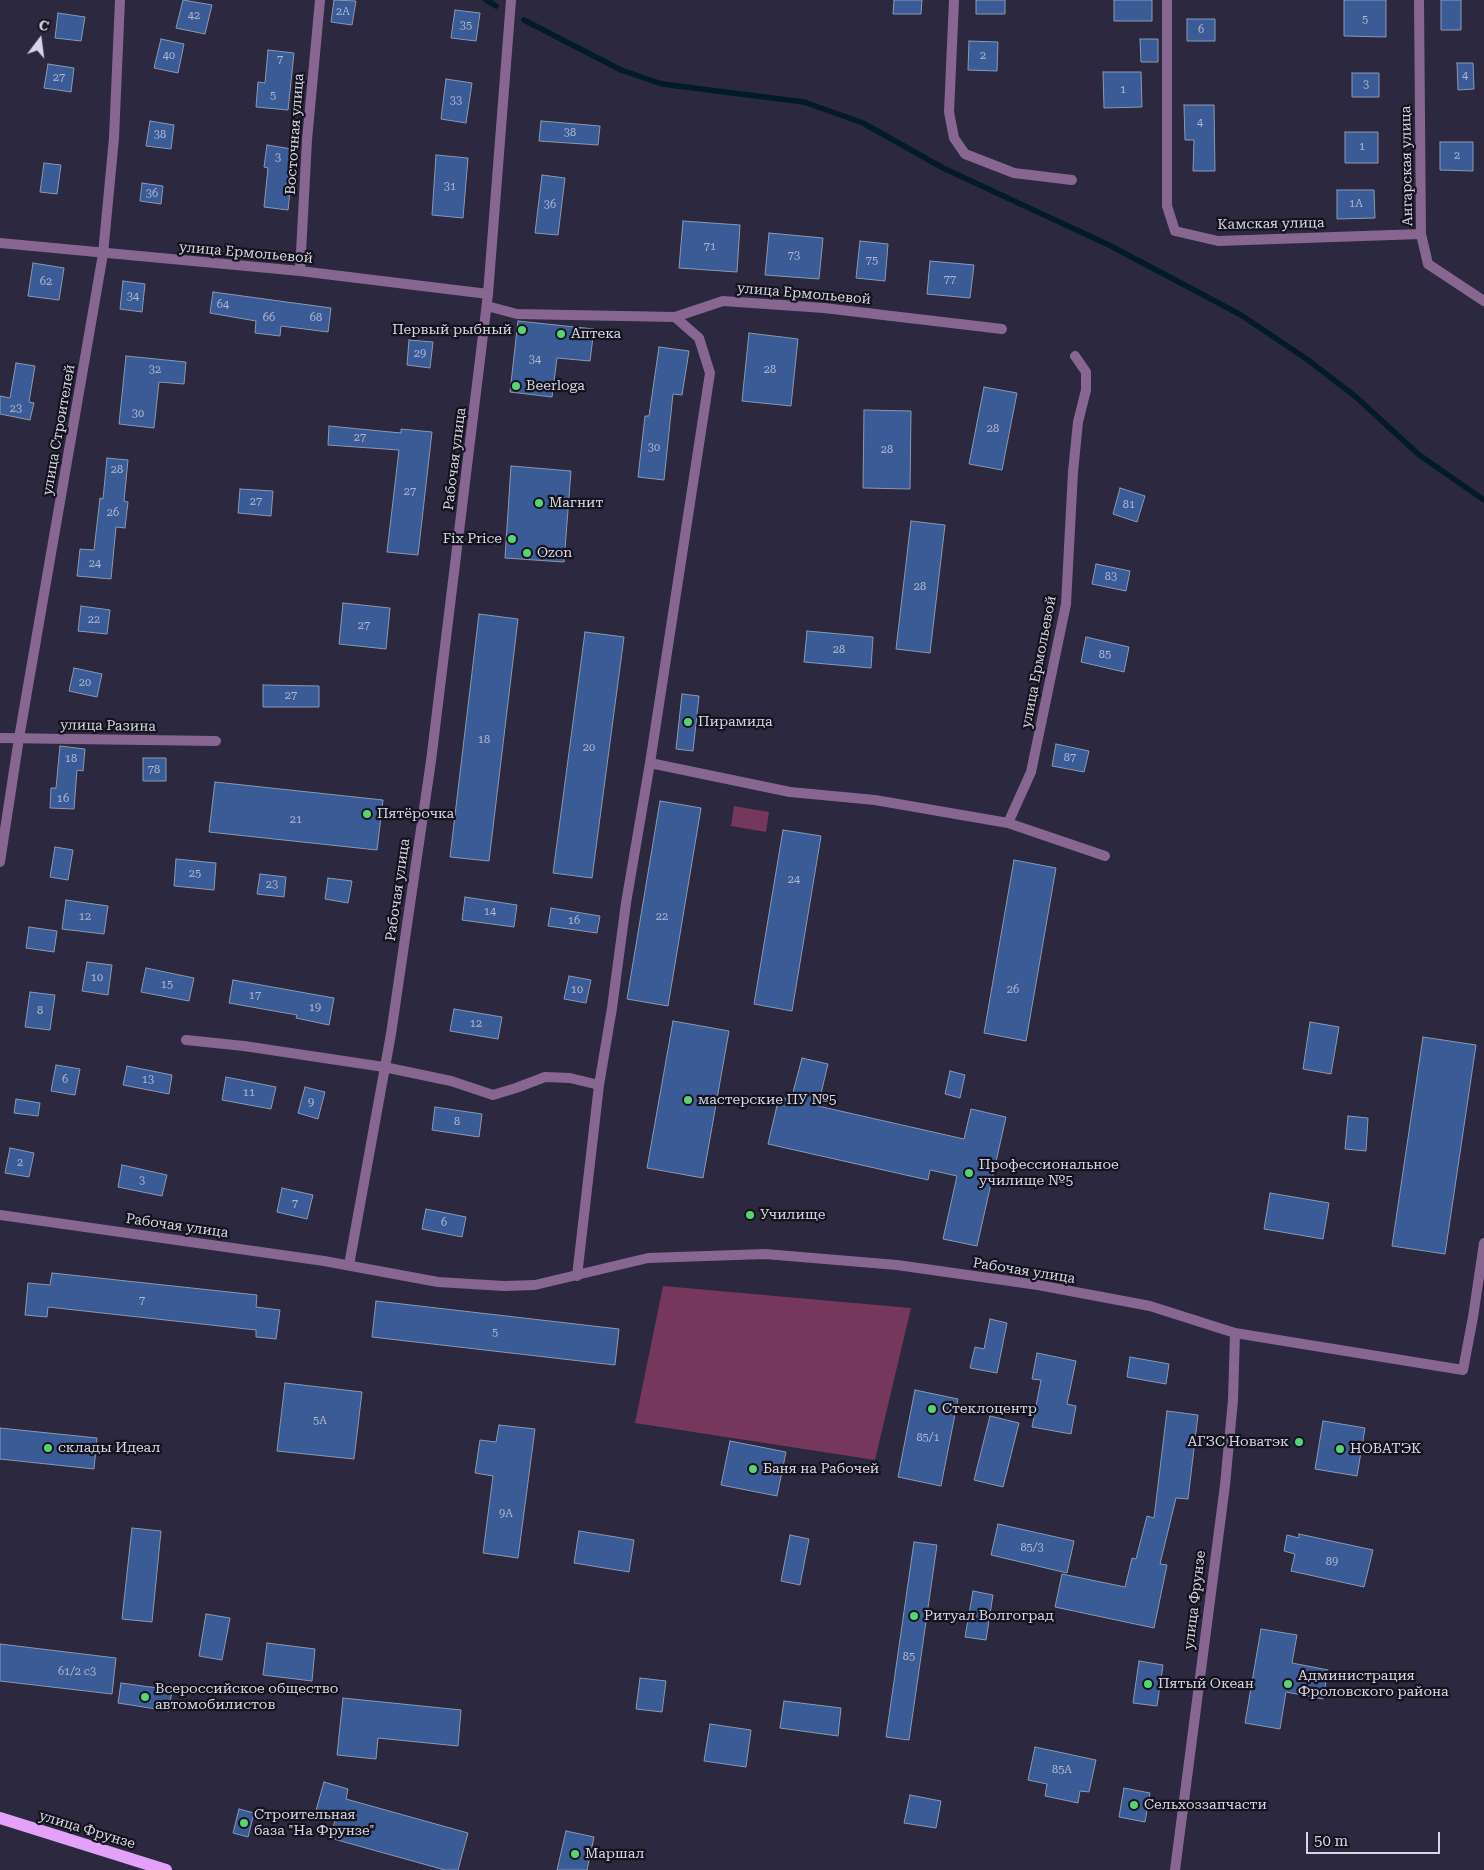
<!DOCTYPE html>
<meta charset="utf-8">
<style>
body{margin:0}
#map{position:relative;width:1484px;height:1870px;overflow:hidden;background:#2b283f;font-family:"Roboto Serif",serif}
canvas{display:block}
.north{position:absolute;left:15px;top:15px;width:50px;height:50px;-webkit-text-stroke:4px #14131d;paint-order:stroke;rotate:15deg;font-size:14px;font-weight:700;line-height:20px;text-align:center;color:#d7d6e5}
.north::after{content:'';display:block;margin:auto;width:18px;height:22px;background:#d7d6e5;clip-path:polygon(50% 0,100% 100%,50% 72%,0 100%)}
.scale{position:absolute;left:1306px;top:1832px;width:134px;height:22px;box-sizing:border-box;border:2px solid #d7d6e5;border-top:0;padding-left:6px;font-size:15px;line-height:18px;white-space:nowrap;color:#d7d6e5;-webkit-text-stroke:4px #14131d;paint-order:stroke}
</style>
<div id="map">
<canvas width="1484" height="1870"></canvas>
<div class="north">С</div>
<div class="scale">50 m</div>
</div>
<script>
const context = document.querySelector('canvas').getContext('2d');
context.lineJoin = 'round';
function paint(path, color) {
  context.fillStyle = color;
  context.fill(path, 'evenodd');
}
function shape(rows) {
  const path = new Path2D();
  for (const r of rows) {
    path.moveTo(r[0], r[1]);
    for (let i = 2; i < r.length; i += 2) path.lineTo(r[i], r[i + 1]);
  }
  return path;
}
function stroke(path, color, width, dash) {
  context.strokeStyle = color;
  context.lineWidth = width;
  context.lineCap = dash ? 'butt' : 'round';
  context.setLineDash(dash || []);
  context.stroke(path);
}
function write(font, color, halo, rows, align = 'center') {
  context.font = font + ' "Roboto Serif",serif';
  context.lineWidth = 4.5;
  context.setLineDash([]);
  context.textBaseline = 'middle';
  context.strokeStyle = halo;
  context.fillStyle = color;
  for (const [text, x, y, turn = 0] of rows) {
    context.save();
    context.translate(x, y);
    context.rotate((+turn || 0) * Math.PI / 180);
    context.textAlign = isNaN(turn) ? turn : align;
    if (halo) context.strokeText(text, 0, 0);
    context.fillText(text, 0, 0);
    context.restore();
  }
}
const green = shape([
 [734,806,769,812,766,832,731,826],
 [663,1286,911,1308,875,1460,635,1423]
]);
const stream = shape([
 [486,0,496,6],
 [524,20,621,70,662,84,804,102,863,123,943,168,1111,246,1241,315,1308,360,1356,397,1418,454,1484,500]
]);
const building = shape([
 [183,0,212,5,205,34,176,28,183,0],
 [334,0,356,1,352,25,331,22,334,0],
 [894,0,922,0,921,14,893,14,894,0],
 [976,0,1005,0,1005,14,976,14,976,0],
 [1114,0,1152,0,1152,21,1114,21,1114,0],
 [1344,0,1386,0,1386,37,1344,36,1344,0],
 [1441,0,1461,0,1461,30,1441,30,1441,0],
 [455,10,480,13,476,41,451,38,455,10],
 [58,13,85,17,81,41,55,38,58,13],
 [1187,19,1215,19,1215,41,1187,41,1187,19],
 [161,39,184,44,178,73,154,68,161,39],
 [1140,39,1158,39,1158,62,1141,62,1140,39],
 [969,41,998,42,997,71,968,70,969,41],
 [268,50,294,53,288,110,256,107,258,82,265,83,268,50],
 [1457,63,1473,63,1474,89,1458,90,1457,63],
 [48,64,74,68,71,92,44,88,48,64],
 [1103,72,1141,72,1142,107,1104,108,1103,72],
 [1352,73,1379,73,1379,97,1352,97,1352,73],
 [446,79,472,83,466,123,441,119,446,79],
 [1184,105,1214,105,1215,171,1193,171,1194,140,1185,140,1184,105],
 [150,121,174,125,171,149,146,146,150,121],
 [541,121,600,126,598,145,539,141,541,121],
 [1345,132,1378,132,1378,163,1345,163,1345,132],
 [1440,142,1473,142,1473,171,1440,170,1440,142],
 [267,145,292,149,286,191,290,191,288,210,264,207,268,168,264,167,267,145],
 [436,155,468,158,463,218,432,215,436,155],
 [44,163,61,165,57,194,40,192,44,163],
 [542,175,565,178,558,235,535,233,542,175],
 [142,183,163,186,161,204,140,201,142,183],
 [1337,190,1374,190,1375,218,1337,219,1337,190],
 [683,221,740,225,737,272,679,268,683,221],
 [769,233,823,238,819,279,765,275,769,233],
 [860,241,888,244,885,281,856,278,860,241],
 [930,261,974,265,970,298,927,294,930,261],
 [33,263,64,268,59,300,28,296,33,263],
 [123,281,145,284,142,312,120,309,123,281],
 [213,292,331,308,328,332,281,326,280,336,255,333,256,321,210,313,213,292],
 [518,321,594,329,590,361,557,358,552,397,510,392,518,321],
 [749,333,798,339,791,406,742,401,749,333],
 [409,340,433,342,430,368,407,365,409,340],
 [659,347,689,351,682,395,673,394,664,480,638,477,645,416,649,416,659,347],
 [126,356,186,362,184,384,159,382,154,428,119,424,126,356],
 [16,363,35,366,29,402,34,403,30,420,0,414,0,396,10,398,16,363],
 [984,387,1017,393,1002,470,969,464,984,387],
 [864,410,911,411,910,489,863,488,864,410],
 [329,426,401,433,401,429,432,432,418,555,387,552,399,450,328,445,329,426],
 [107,458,128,460,124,501,128,502,125,528,116,527,111,579,77,576,80,549,94,550,100,498,103,499,107,458],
 [511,466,571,471,564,562,505,558,511,466],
 [1120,488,1145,496,1137,522,1113,514,1120,488],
 [240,489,273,491,271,516,238,513,240,489],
 [911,521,945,525,930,653,896,649,911,521],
 [1096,564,1130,571,1126,591,1092,584,1096,564],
 [343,603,390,608,386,649,339,644,343,603],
 [81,606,110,610,107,634,78,631,81,606],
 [479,614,518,619,489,861,450,857,479,614],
 [807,631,873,637,871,668,804,662,807,631],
 [585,632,624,637,592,878,553,873,585,632],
 [1086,637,1129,647,1124,672,1081,662,1086,637],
 [74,668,102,674,97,697,69,691,74,668],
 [263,685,319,686,319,707,263,707,263,685],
 [682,694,699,696,693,751,676,749,682,694],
 [1056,744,1089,751,1084,772,1052,766,1056,744],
 [60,746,85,749,83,771,77,770,74,809,50,808,51,788,56,788,60,746],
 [143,758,166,758,166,781,143,781,143,758],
 [215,782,383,800,377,850,209,832,215,782],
 [660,801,701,808,668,1006,627,999,660,801],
 [783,830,821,836,792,1011,754,1004,783,830],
 [55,847,73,850,68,880,50,877,55,847],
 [176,859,216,863,214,890,174,886,176,859],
 [1014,860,1056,868,1026,1041,984,1033,1014,860],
 [260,874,286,877,284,897,257,894,260,874],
 [328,878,352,881,348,903,325,899,328,878],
 [465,897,517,905,514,927,462,920,465,897],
 [66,900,108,906,104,934,62,929,66,900],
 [551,908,600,916,597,933,548,926,551,908],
 [29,927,57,931,54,952,26,948,29,927],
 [87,962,112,965,108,995,82,991,87,962],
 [146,968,194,978,189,1001,141,992,146,968],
 [569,976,591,980,586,1003,564,999,569,976],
 [233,980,334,998,329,1025,296,1018,297,1015,229,1003,233,980],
 [30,992,55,995,50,1030,25,1027,30,992],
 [454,1009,502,1017,498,1039,450,1031,454,1009],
 [673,1021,729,1031,703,1178,647,1168,673,1021],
 [1310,1022,1339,1027,1331,1074,1303,1069,1310,1022],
 [1423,1037,1476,1045,1445,1254,1392,1246,1423,1037],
 [802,1058,828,1064,818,1106,964,1139,971,1109,1006,1117,977,1246,943,1239,957,1176,930,1170,928,1180,768,1144,779,1097,791,1100,802,1058],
 [56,1065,80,1069,75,1095,51,1091,56,1065],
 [127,1066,172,1075,169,1094,123,1085,127,1066],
 [950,1071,965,1075,960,1098,945,1094,950,1071],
 [226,1077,276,1087,271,1109,222,1100,226,1077],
 [305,1087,325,1092,318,1119,298,1113,305,1087],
 [16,1099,40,1103,38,1116,14,1113,16,1099],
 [435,1107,482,1114,479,1137,432,1130,435,1107],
 [1348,1116,1368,1118,1366,1151,1345,1149,1348,1116],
 [10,1148,34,1153,29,1177,5,1173,10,1148],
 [122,1165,167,1175,162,1196,118,1187,122,1165],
 [282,1188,313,1195,307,1219,277,1212,282,1188],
 [1270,1193,1329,1203,1323,1239,1264,1229,1270,1193],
 [426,1209,466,1217,462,1237,422,1229,426,1209],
 [52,1273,257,1295,256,1307,280,1310,276,1339,256,1337,256,1330,48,1307,47,1317,25,1315,28,1283,50,1285,52,1273],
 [376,1301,619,1329,615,1365,372,1337,376,1301],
 [990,1319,1007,1323,997,1373,970,1368,975,1347,984,1349,990,1319],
 [1037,1353,1076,1361,1067,1404,1076,1406,1071,1434,1032,1427,1041,1380,1032,1379,1037,1353],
 [1130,1357,1169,1364,1166,1384,1127,1377,1130,1357],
 [285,1383,362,1392,354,1459,277,1451,285,1383],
 [915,1390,958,1399,941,1486,898,1477,915,1390],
 [1167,1411,1198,1415,1188,1499,1176,1498,1160,1564,1167,1565,1154,1628,1055,1607,1062,1574,1125,1587,1132,1558,1136,1559,1147,1516,1154,1518,1167,1411],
 [990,1416,1019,1423,1003,1487,974,1480,990,1416],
 [1323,1421,1365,1428,1357,1476,1315,1469,1323,1421],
 [499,1425,535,1429,518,1558,483,1553,493,1476,475,1473,480,1440,496,1442,499,1425],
 [0,1428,97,1438,94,1469,0,1459,0,1428],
 [730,1441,786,1452,777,1496,721,1485,730,1441],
 [998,1524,1074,1541,1067,1573,991,1555,998,1524],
 [132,1528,161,1531,152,1622,122,1619,132,1528],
 [579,1531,634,1540,629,1572,574,1563,579,1531],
 [1299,1534,1373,1550,1364,1587,1291,1571,1295,1554,1284,1551,1287,1535,1299,1538,1299,1534],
 [790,1535,809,1539,800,1585,781,1581,790,1535],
 [914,1542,937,1545,909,1740,886,1737,914,1542],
 [973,1591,993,1595,986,1640,965,1637,973,1591],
 [206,1614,230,1618,222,1660,199,1656,206,1614],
 [1261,1629,1297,1635,1292,1663,1328,1670,1323,1699,1286,1692,1280,1729,1245,1723,1261,1629],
 [267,1643,315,1649,312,1681,263,1675,267,1643],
 [0,1644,116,1658,112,1694,0,1681,0,1644],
 [1139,1661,1163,1665,1157,1706,1133,1703,1139,1661],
 [640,1678,666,1681,662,1712,636,1709,640,1678],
 [121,1683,172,1690,169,1711,118,1703,121,1683],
 [343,1698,461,1710,458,1746,378,1738,376,1759,337,1755,343,1698],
 [784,1701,841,1708,838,1736,780,1728,784,1701],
 [710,1724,751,1730,746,1767,704,1761,710,1724],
 [1035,1747,1096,1760,1089,1792,1080,1791,1078,1803,1045,1796,1047,1784,1028,1780,1035,1747],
 [324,1782,348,1789,346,1799,468,1833,458,1870,445,1870,330,1838,335,1820,315,1814,324,1782],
 [1124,1788,1150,1793,1145,1822,1119,1817,1124,1788],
 [910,1795,941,1801,936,1828,904,1823,910,1795],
 [239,1809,254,1813,248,1837,233,1833,239,1809],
 [566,1831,594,1837,587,1870,557,1870,566,1831]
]);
const minor = shape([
 [954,0,949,112,954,138,965,154,1014,173,1072,180],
 [1167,0,1167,206,1175,231,1218,241,1421,234],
 [1419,0,1421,234,1428,264,1484,301],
 [0,243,300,271,488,294],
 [300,271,307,140,320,0],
 [487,306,517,314,675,317,723,301,824,308,1002,329],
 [0,738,216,741],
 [650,763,790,792,875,800,1008,823,1105,856],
 [1008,823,1031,772,1066,604,1073,472,1078,422,1086,390,1086,372,1075,356],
 [186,1040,244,1046,384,1067,451,1081,493,1095,516,1088,545,1077,570,1078,599,1085],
 [0,1215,324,1261,438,1282,504,1286,535,1285,648,1258,765,1254,897,1265,1038,1285,1150,1306,1235,1333,1463,1370,1473,1317,1484,1243],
 [349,1265,391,1034,431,761,488,294,511,0],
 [577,1276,599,1085,612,1008,626,903,650,763,710,373,699,338,675,317],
 [1175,1870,1225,1485,1233,1400,1235,1333]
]);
const tertiary = shape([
 [0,862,19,738,103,254,114,138,120,0]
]);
const primary = shape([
 [0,1818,166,1870]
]);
const markers = [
 [522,330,5,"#56d671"],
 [561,334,5,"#56d671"],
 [516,386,5,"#56d671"],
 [539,503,5,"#56d671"],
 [512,539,5,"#56d671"],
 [527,553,5,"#56d671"],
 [688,722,5,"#56d671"],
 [367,814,5,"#56d671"],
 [688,1100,5,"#56d671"],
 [969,1173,5,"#56d671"],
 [750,1215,5,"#56d671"],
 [932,1409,5,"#56d671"],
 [1299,1442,5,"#56d671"],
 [48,1448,5,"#56d671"],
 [1340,1449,5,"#56d671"],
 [753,1469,5,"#56d671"],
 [914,1616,5,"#56d671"],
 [1148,1684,5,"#56d671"],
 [1288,1684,5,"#56d671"],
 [145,1697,5,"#56d671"],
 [1134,1805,5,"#56d671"],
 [244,1823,5,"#56d671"],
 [575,1854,5,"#56d671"]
];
const numberNames = [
 ["2А",343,12],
 ["42",194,16],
 ["5",1365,20],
 ["35",466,26],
 ["6",1201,30],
 ["40",169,56],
 ["2",983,56],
 ["7",280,60],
 ["4",1465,76],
 ["27",59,78],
 ["3",1366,85],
 ["1",1123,90],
 ["5",273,96],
 ["33",456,101],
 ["4",1200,123],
 ["38",570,133],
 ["38",160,135],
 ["1",1362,147],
 ["2",1457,156],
 ["3",278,158],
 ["31",450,187],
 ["36",152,194],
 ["1А",1356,204],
 ["36",550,205],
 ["71",710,247],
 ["73",794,256],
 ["75",872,261],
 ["77",950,280],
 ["62",46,282],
 ["34",133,297],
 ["64",223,305],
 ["66",269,318],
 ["68",316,318],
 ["29",420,354],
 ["34",535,360],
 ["32",155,370],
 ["28",770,370],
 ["23",16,409],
 ["30",138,414],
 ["28",993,429],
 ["27",360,438],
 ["30",654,448],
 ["28",887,450],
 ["28",117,470],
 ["27",410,492],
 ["27",256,502],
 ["81",1129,505],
 ["26",113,513],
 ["24",95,564],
 ["83",1111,577],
 ["28",920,587],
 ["22",94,620],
 ["27",364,626],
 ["28",839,650],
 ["85",1105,655],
 ["20",85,683],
 ["27",291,696],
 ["18",484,740],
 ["20",589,748],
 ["87",1070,758],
 ["18",71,759],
 ["78",154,770],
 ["16",63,799],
 ["21",296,820],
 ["25",195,874],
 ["24",794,880],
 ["23",272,885],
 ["14",490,912],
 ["12",85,917],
 ["22",662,917],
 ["16",574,921],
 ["10",97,978],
 ["15",167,985],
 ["10",577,990],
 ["26",1013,990],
 ["17",255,996],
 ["19",315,1008],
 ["8",40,1011],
 ["12",476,1024],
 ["6",65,1080],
 ["13",148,1080],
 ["11",249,1093],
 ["9",311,1103],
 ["8",457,1122],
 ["2",20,1163],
 ["3",142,1181],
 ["7",295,1204],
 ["6",444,1223],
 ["7",142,1301],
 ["5",495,1333],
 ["5А",320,1421],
 ["85/1",928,1438],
 ["9А",506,1514],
 ["85/3",1032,1548],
 ["89",1332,1562],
 ["85",909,1657],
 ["61/2 с3",77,1672],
 ["85А",1062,1770]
];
const streetNames = [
 ["Восточная улица",295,134,-86],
 ["Ангарская улица",1407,166,-91],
 ["Камская улица",1271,224,-1],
 ["улица Ермольевой",246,253,5],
 ["улица Ермольевой",804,294,5],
 ["улица Строителей",59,430,-80],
 ["Рабочая улица",455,459,-83],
 ["улица Ермольевой",1039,662,-79],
 ["улица Разина",108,726,1],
 ["Рабочая улица",398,890,-82],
 ["Рабочая улица",177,1226,8],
 ["Рабочая улица",1024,1271,9],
 ["улица Фрунзе",1195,1600,-83],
 ["улица Фрунзе",87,1830,17]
];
const poiNames = [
 ["Первый рыбный",512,330,"right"],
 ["Аптека",571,334],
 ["Beerloga",526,386],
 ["Магнит",549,503],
 ["Fix Price",502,539,"right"],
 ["Ozon",537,553],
 ["Пирамида",698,722],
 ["Пятёрочка",377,814],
 ["мастерские ПУ №5",698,1100],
 ["Профессиональное",979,1165],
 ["училище №5",979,1181],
 ["Училище",760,1215],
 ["Стеклоцентр",942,1409],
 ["АГЗС Новатэк",1289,1442,"right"],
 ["склады Идеал",58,1448],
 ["НОВАТЭК",1350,1449],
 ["Баня на Рабочей",763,1469],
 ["Ритуал Волгоград",924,1616],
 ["Администрация",1298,1676],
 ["Фроловского района",1298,1692],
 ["Пятый Океан",1158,1684],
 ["Всероссийское общество",155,1689],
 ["автомобилистов",155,1705],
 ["Сельхоззапчасти",1144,1805],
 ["Строительная",254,1815],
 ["база \"На Фрунзе\"",254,1831],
 ["Маршал",585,1854]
];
paint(green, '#75375b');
stroke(stream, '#011b28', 5.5);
paint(building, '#3a5b95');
stroke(building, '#8a99b3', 1);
stroke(minor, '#876791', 10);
stroke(tertiary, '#876791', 10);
stroke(primary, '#e3a1f8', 12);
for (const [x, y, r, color] of markers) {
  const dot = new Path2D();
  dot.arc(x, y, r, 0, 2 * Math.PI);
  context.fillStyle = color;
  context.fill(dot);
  stroke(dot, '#14131d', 2);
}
write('11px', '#b0b7d1', null, numberNames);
write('14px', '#d7d6e5', '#14131d', streetNames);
write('14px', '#d7d6e5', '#14131d', poiNames, 'left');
</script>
